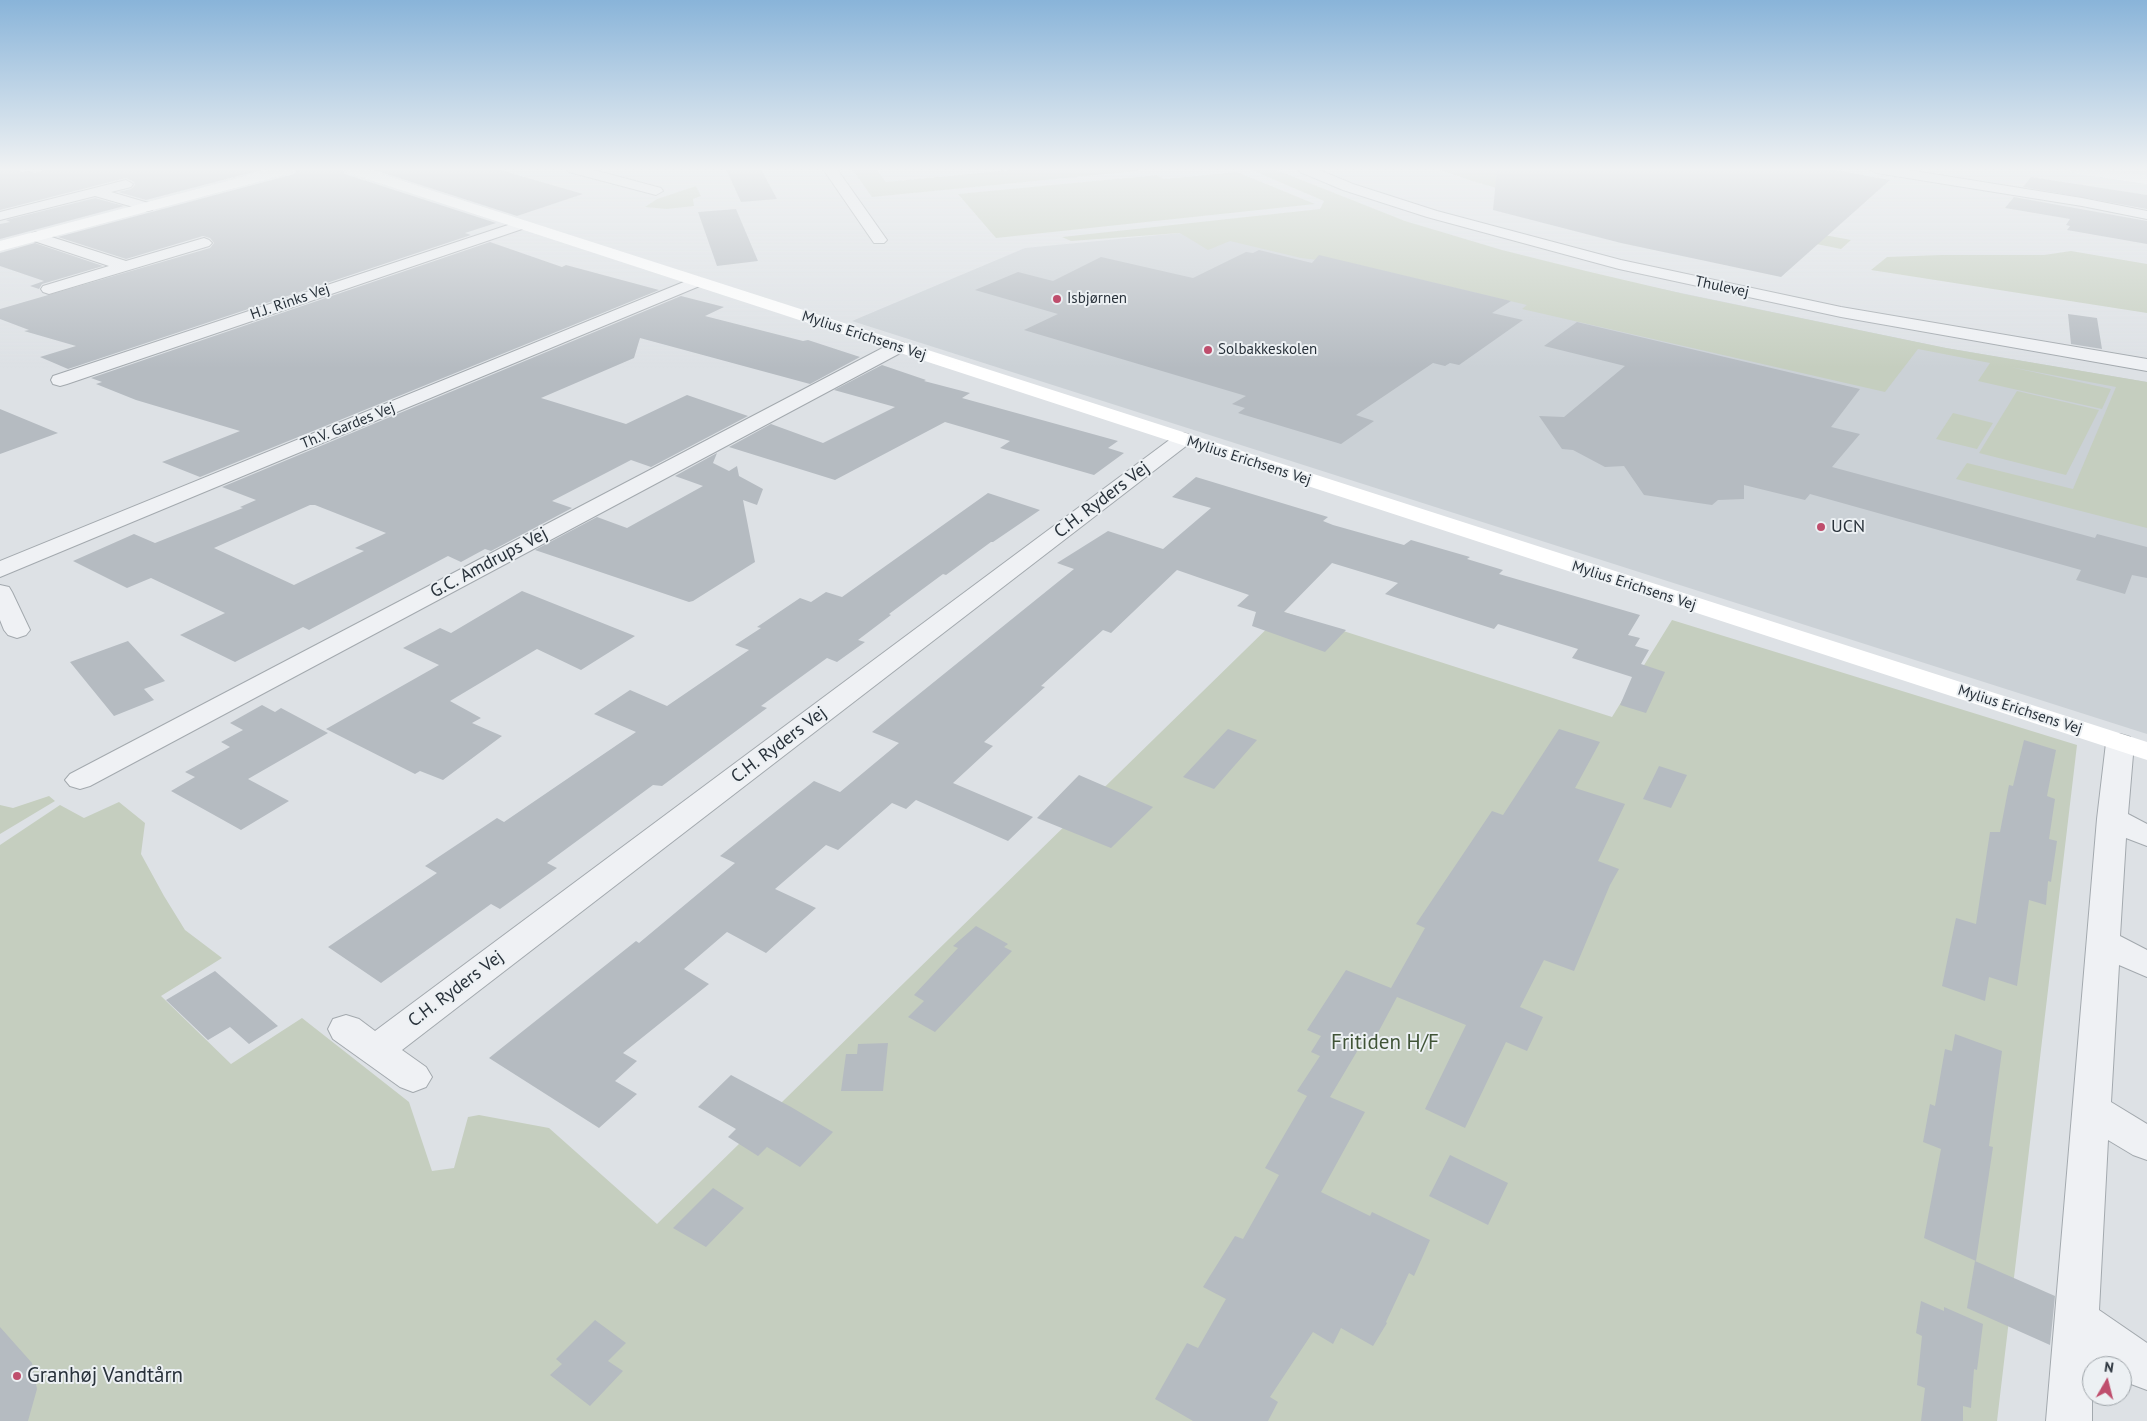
<!DOCTYPE html>
<meta charset="utf-8">
<style>
body{margin:0}
#map{position:relative;width:2147px;height:1421px;overflow:hidden;background:#dde1e5;font-family:"PT Sans",sans-serif}
canvas{display:block}
.north{position:absolute;left:2082px;top:1356px;width:50px;height:50px;box-sizing:border-box;background:#ecf0f3;border:1px solid #9ea4a9;border-radius:50%;rotate:8deg;font-size:14px;font-weight:700;line-height:20px;text-align:center;color:#28313a}
.north::after{content:'';display:block;margin:auto;width:18px;height:22px;background:#bf4e6d;clip-path:polygon(50% 0,100% 100%,50% 72%,0 100%)}
</style>
<div id="map">
<canvas width="2147" height="1421"></canvas>
<div class="north">N</div>
</div>
<script>
const context = document.querySelector('canvas').getContext('2d');
context.lineJoin = 'round';
function paint(path, color) {
  context.fillStyle = color;
  context.fill(path, 'evenodd');
}
function shape(rows) {
  const path = new Path2D();
  for (const r of rows) {
    path.moveTo(r[0], r[1]);
    for (let i = 2; i < r.length; i += 2) path.lineTo(r[i], r[i + 1]);
  }
  return path;
}
function stroke(path, color, width, dash) {
  context.strokeStyle = color;
  context.lineWidth = width;
  context.lineCap = dash ? 'butt' : 'round';
  context.setLineDash(dash || []);
  context.stroke(path);
}
function write(font, color, halo, rows, align = 'center') {
  context.font = font + ' "PT Sans",sans-serif';
  context.lineWidth = 4;
  context.setLineDash([]);
  context.textBaseline = 'middle';
  context.strokeStyle = halo;
  context.fillStyle = color;
  for (const [text, x, y, turn = 0] of rows) {
    context.save();
    context.translate(x, y);
    context.rotate((+turn || 0) * Math.PI / 180);
    context.textAlign = isNaN(turn) ? turn : align;
    if (halo) context.strokeText(text, 0, 0);
    context.fillText(text, 0, 0);
    context.restore();
  }
}
const built = shape([
 [1325,219,1946,348,2147,382,2147,734,852,321,1025,248]
]);
const green = shape([
 [852,169,876,169,886,182,1021,169,1135,169,1138,171,872,197],
 [1249,169,1274,169,1405,221,1502,250,1586,271,1684,294,1946,348,2147,382,2147,528,1956,479,1967,463,2073,489,2116,387,2010,367,2111,389,2102,409,1978,381,1990,363,1918,349,1885,392,1522,309,1527,305,1359,265,1301,258,1230,241,1208,250,1180,233,1071,241,1062,237,1320,209,1324,201],
 [1437,169,1545,169,1553,204,1472,181],
 [1237,172,1315,204,996,238,958,194,1157,175,1163,179],
 [696,186,701,196,693,199,694,206,667,209,645,207,657,199],
 [1798,230,1851,240,1841,249,1787,238],
 [2071,251,2147,264,2147,313,1871,270,1887,257,1941,255,2044,255],
 [2017,391,2099,410,2066,475,1979,453],
 [1953,413,1993,423,1977,449,1936,439],
 [1284,612,1612,717,1672,620,2077,745,1997,1421,0,1421,0,845,60,805,84,818,119,802,145,823,141,854,164,896,185,930,222,958,161,996,231,1064,302,1018,409,1102,432,1171,454,1168,468,1117,479,1115,549,1128,657,1224],
 [49,796,55,801,0,834,0,805,13,808]
]);
const building = shape([
 [0,169,16,169,22,172,28,171,35,173,49,169,265,169,146,200,118,192,131,189,135,185,134,182,126,178,0,210],
 [298,169,342,169,345,174,496,223,465,233,471,235,68,369,40,357,76,346,24,331,29,330,0,319,0,309,210,248,214,243,210,238,203,236,126,259,58,237,294,174],
 [371,169,497,169,583,194,517,216],
 [726,169,761,169,777,199,741,202],
 [1497,169,1830,169,1890,180,1781,277,1621,243,1493,210],
 [2031,177,2147,195,2147,209,2023,187],
 [2014,197,2147,221,2147,244,2067,230,2070,226,2066,225,2070,219,2005,208],
 [95,198,124,206,0,239,0,224,10,222,6,220],
 [736,209,758,261,717,266,698,212],
 [490,242,562,267,566,265,659,290,200,477,162,462,240,431,136,400,96,384,102,382,91,378],
 [35,243,103,266,42,284,39,289,30,286,44,281,0,266,0,253],
 [1259,250,1312,263,1319,255,1511,301,1492,313,1523,320,1459,365,1450,363,1445,366,1433,363,1356,415,1374,421,1341,444,1238,413,1245,408,1232,404,1246,396,1024,330,1058,314,975,290,1018,272,1053,281,1101,257,1193,278,1246,252,1253,253],
 [681,296,724,307,705,316,803,341,808,340,860,357,810,384,640,338,634,358,541,398,626,424,687,395,748,416,651,467,631,460,552,501,572,508,491,551,485,549,461,562,448,556,309,630,303,627,235,662,180,635,225,613,151,578,127,588,73,561,134,534,155,543,243,508,240,507,256,500,222,487],
 [310,505,315,505,386,533,355,548,364,551,294,585,214,548],
 [2068,314,2097,318,2102,349,2071,344],
 [1577,322,1860,389,1831,427,1860,434,1832,467,2095,538,2097,534,2147,547,2147,578,2132,575,2125,594,2076,580,2081,570,1810,494,1805,500,1744,485,1744,499,1718,500,1712,505,1644,495,1624,466,1605,467,1573,450,1562,449,1539,416,1564,417,1625,366,1544,346],
 [882,365,926,380,924,381,970,393,962,398,1118,441,1108,448,1124,453,1094,475,1000,448,1010,441,945,422,835,480,729,447,771,424,823,443,895,407,834,390],
 [0,409,58,433,0,454],
 [717,453,713,463,729,471,737,466,739,476,763,489,757,505,743,500,755,562,693,601,689,602,535,550,597,517,627,528,703,486,675,476],
 [1196,477,1328,517,1323,521,1333,525,1404,545,1411,540,1470,557,1467,559,1503,570,1499,574,1640,615,1628,635,1640,638,1635,646,1649,650,1641,664,1665,672,1646,713,1620,705,1632,677,1572,658,1578,649,1498,624,1494,629,1385,594,1398,583,1332,563,1284,612,1346,630,1325,652,1252,626,1256,612,1237,606,1249,595,1177,570,1111,633,1103,630,1041,686,1045,687,984,742,993,746,953,783,1033,817,1008,841,916,800,906,809,892,803,838,850,826,845,775,889,816,908,766,953,727,932,684,969,709,984,623,1053,637,1061,615,1081,637,1094,599,1128,489,1058,636,941,639,943,735,863,720,856,814,781,840,792,899,743,872,732,1074,569,1057,563,1108,531,1163,549,1211,508,1172,497],
 [988,493,1040,510,993,542,991,542,946,575,943,574,889,614,891,615,858,640,865,642,837,662,827,658,761,706,767,708,662,786,653,785,547,863,557,868,500,909,491,904,381,983,328,947,437,873,425,866,497,818,504,822,636,732,594,714,630,690,667,706,749,650,735,645,761,628,757,627,800,598,811,602,826,592,842,597],
 [522,591,635,636,581,670,537,649,450,701,481,718,472,723,502,736,443,780,420,771,415,774,326,729,439,665,403,648,440,628,451,633],
 [128,641,165,681,144,689,154,700,114,716,70,662],
 [262,705,275,712,281,708,328,733,248,779,289,801,241,830,171,791,195,777,185,772,230,747,221,742,243,730,230,723],
 [1228,729,1257,740,1214,789,1183,777],
 [1559,729,1600,742,1575,788,1625,804,1598,861,1619,869,1610,885,1574,971,1544,960,1520,1007,1543,1017,1527,1051,1506,1042,1465,1128,1425,1109,1466,1025,1397,997,1373,1042,1365,1038,1330,1097,1365,1112,1321,1192,1370,1216,1372,1212,1430,1240,1414,1276,1409,1273,1386,1322,1387,1323,1373,1346,1341,1328,1333,1344,1313,1332,1270,1397,1278,1402,1268,1421,1193,1421,1155,1399,1187,1343,1198,1348,1226,1299,1203,1287,1235,1236,1243,1239,1279,1175,1265,1168,1307,1096,1297,1091,1320,1056,1311,1052,1321,1036,1307,1030,1346,970,1391,988,1425,928,1416,924,1492,811,1503,815],
 [2024,740,2056,750,2047,796,2055,799,2049,839,2057,841,2051,882,2048,881,2046,905,2029,900,2017,986,1989,977,1985,1001,1942,986,1956,918,1976,924,1990,832,2000,832,2009,785,2013,786],
 [1659,766,1687,775,1671,808,1643,799],
 [1079,775,1153,807,1111,848,1037,818],
 [976,926,1008,944,1004,947,1012,951,935,1032,908,1017,924,1001,914,995,958,948,953,946],
 [215,971,278,1026,249,1044,230,1027,208,1040,166,1000],
 [1955,1034,2002,1051,1989,1146,1993,1147,1976,1261,1924,1238,1941,1149,1923,1142,1930,1104,1935,1106,1945,1049,1952,1051],
 [888,1043,883,1091,841,1091,846,1054,857,1054,858,1044],
 [731,1075,791,1107,833,1132,800,1167,767,1147,758,1156,728,1137,736,1129,698,1107],
 [1450,1155,1508,1183,1488,1225,1429,1196],
 [713,1188,744,1208,706,1247,673,1228],
 [1975,1261,2055,1296,2050,1345,1967,1308],
 [1921,1301,1944,1311,1944,1307,1983,1324,1977,1370,1974,1369,1971,1408,1963,1406,1963,1421,1921,1421,1925,1388,1917,1385,1922,1336,1916,1333],
 [595,1320,626,1343,608,1361,623,1371,590,1406,550,1375,562,1364,556,1359],
 [0,1327,32,1363,37,1389,28,1421,0,1421]
]);
const street = shape([
 [567,169,590,169,661,188,663,191,656,195,569,172,567,169],
 [823,169,837,169,887,240,884,243,874,243,823,169],
 [1298,169,1317,169,1353,184,1437,211,1621,260,1841,307,2147,359,2147,371,1841,317,1619,269,1427,217,1343,190,1300,172,1298,169],
 [1869,169,1902,169,2082,198,2147,211,2147,219,2082,206,1876,173,1869,169],
 [126,180,133,184,131,187,111,192,152,204,154,207,152,210,147,211,95,196,0,220,0,212,126,180],
 [520,221,525,222,527,225,525,228,67,384,60,386,53,384,51,380,53,376,520,221],
 [36,232,126,261,204,238,209,240,212,243,209,246,49,294,43,292,41,289,43,286,109,266,31,240,28,237,31,234,36,232],
 [696,277,702,279,704,282,702,285,0,577,0,561,696,277],
 [898,342,904,343,907,347,904,351,90,786,80,789,70,786,65,780,70,774,892,343,898,342],
 [1183,433,1190,435,1193,439,1190,443,402,1050,426,1067,432,1077,426,1087,413,1092,400,1087,333,1039,328,1029,333,1019,346,1015,359,1019,375,1031,1176,435,1183,433],
 [0,585,9,587,12,592,30,630,26,635,17,638,8,635,4,630,0,620,0,585],
 [2120,734,2130,737,2134,743,2128,814,2147,824,2147,846,2126,838,2120,936,2147,950,2147,977,2119,965,2111,1102,2147,1124,2147,1160,2133,1155,2108,1140,2099,1310,2147,1343,2147,1390,2131,1384,2122,1377,2122,1366,2106,1366,2096,1358,2095,1366,2092,1366,2092,1421,2046,1421,2097,819,2106,743,2110,737,2120,734]
]);
const secondary = shape([
 [273,169,296,169,294,172,0,251,0,241,273,169],
 [344,169,365,169,2147,742,2147,760,346,172,344,169],
 [2067,169,2101,169,2147,176,2147,184,2074,173,2067,169]
]);
const markers = [
 [1057,299,5,"#bf4e6d"],
 [1208,350,5,"#bf4e6d"],
 [1821,527,5,"#bf4e6d"],
 [17,1376,5,"#bf4e6d"]
];
const farStreetnames = [
 ["Thulevej",1722,287,12],
 ["H.J. Rinks Vej",290,302,-19],
 ["Mylius Erichsens Vej",864,336,18],
 ["Th.V. Gardes Vej",348,426,-22],
 ["Mylius Erichsens Vej",1249,461,18],
 ["Mylius Erichsens Vej",1634,586,18],
 ["Mylius Erichsens Vej",2020,710,18]
];
const farPoinames = [
 ["Isbjørnen",1067,299],
 ["Solbakkeskolen",1218,350]
];
const streetNames = [
 ["C.H. Ryders Vej",1102,500,-37],
 ["G.C. Amdrups Vej",489,563,-28],
 ["C.H. Ryders Vej",779,745,-37],
 ["C.H. Ryders Vej",456,989,-37]
];
const poiNames = [
 ["UCN",1831,527]
];
const nearParknames = [
 ["Fritiden H/F",1385,1043]
];
const nearPoinames = [
 ["Granhøj Vandtårn",27,1376]
];
paint(built, '#cbd1d6');
paint(green, '#c5cebf');
paint(building, '#b5bbc1');
stroke(street, '#a3a9ae', 2);
paint(street, '#eff1f4');
paint(secondary, '#fff');
const sky = context.createLinearGradient(0, 0, 0, 368);
sky.addColorStop(0, '#89b4d9');
sky.addColorStop(0.46, '#f0f2f3');
sky.addColorStop(1, '#f0f2f300');
context.fillStyle = sky;
context.fillRect(0, 0, 2147, 368);
for (const [x, y, r, color] of markers) {
  const dot = new Path2D();
  dot.arc(x, y, r, 0, 2 * Math.PI);
  context.fillStyle = color;
  context.fill(dot);
  stroke(dot, '#ecf0f3', 2);
}
write('15px', '#28313a', '#ecf0f3', farStreetnames);
write('15px', '#28313a', '#ecf0f3', farPoinames, 'left');
write('18px', '#28313a', '#ecf0f3', streetNames);
write('18px', '#28313a', '#ecf0f3', poiNames, 'left');
write('21px', '#405437', '#ecf0f3', nearParknames);
write('21px', '#28313a', '#ecf0f3', nearPoinames, 'left');
</script>
